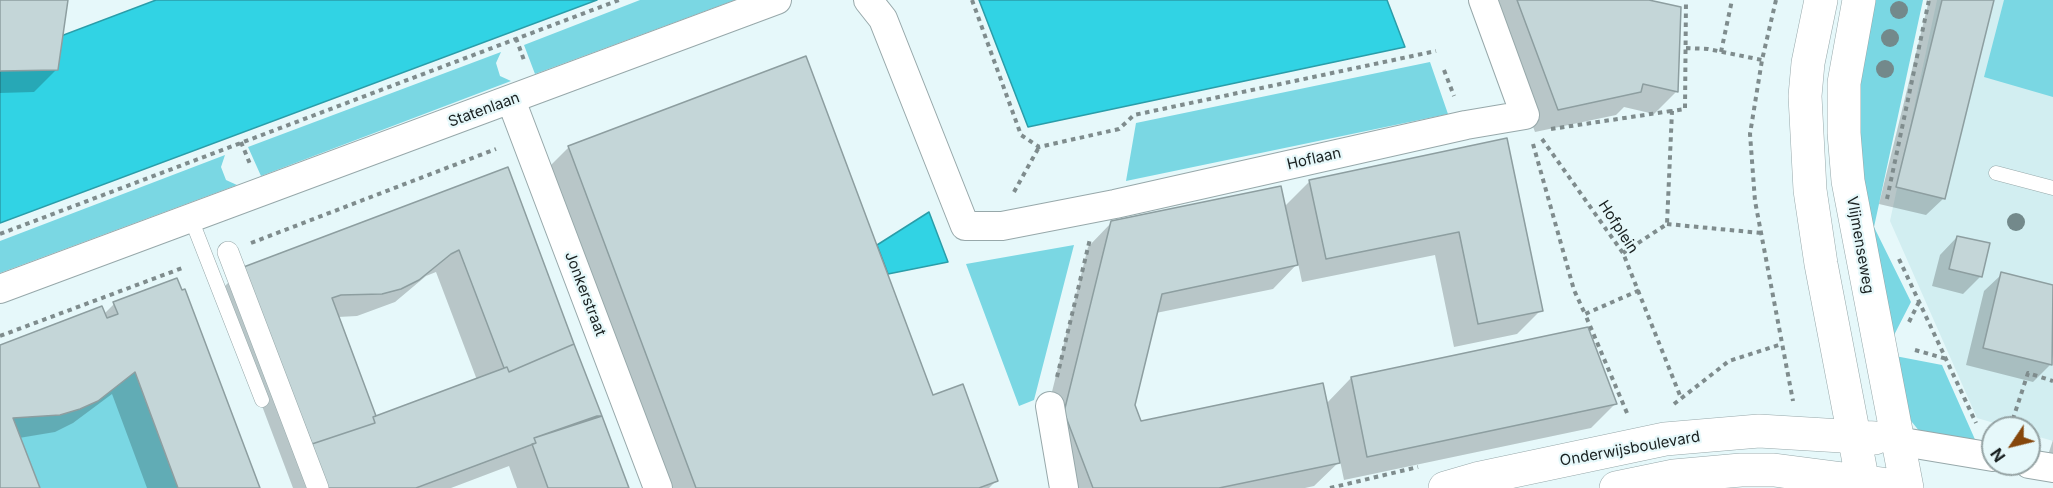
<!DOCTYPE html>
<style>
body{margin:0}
#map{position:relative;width:2053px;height:488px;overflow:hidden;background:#e6f8fa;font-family:Inter,sans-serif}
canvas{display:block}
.north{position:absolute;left:1981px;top:416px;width:60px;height:60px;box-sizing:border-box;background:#e6f8fa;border:2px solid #94a2a3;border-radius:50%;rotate:235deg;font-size:16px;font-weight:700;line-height:24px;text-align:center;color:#192020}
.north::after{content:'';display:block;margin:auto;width:21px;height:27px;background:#86470c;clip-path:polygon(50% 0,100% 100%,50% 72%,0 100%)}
</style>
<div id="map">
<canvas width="2053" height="488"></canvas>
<div class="north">N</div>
</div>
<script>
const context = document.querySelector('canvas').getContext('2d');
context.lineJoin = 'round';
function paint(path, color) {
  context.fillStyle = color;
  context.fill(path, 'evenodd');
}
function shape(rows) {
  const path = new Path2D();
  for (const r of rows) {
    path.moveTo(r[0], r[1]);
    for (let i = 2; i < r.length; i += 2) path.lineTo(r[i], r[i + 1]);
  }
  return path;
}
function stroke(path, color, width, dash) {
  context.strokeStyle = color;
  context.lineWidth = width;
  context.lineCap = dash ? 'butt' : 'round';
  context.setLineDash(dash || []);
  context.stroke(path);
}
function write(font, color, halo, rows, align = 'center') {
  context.font = font + ' Inter,sans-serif';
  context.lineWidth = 4.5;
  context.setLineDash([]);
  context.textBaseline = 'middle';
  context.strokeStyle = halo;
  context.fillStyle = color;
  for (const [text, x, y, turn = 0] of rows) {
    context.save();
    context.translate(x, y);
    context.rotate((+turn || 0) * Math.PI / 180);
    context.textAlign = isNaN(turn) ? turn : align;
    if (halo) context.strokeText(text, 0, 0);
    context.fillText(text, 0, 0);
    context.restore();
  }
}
const built = shape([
 [1937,0,2053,0,2053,441,2029,434,2029,428,2011,428,1977,418,1890,221]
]);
const green = shape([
 [640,0,735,0,535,74,524,45],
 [1876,0,1923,0,1874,227,1911,302,1892,339,1859,177,1861,40],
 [2004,0,2053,0,2053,97,1984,77],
 [501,52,496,63,500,76,511,81,261,176,248,147],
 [1430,62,1448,114,1126,181,1136,123],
 [225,155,221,167,226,180,237,185,0,273,0,241],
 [1074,245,1034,400,1019,406,966,264],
 [1890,355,1942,365,1977,444,1920,432,1907,416],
 [135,372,178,488,40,488,13,418,60,415,80,409,98,401]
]);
const water = shape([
 [156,0,597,0,0,223,0,59,156,0],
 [979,0,1387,0,1405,47,1028,127,979,0],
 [929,212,948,262,888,274,877,245,929,212]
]);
const shadow = shape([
 [0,0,66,0,57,69,34,92,0,93],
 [1486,0,1644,0,1676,92,1654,114,1624,107,1616,115,1535,132],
 [1929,0,1992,0,1944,198,1926,215,1879,204],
 [1506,140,1541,310,1517,334,1454,347,1435,255,1302,282,1298,263,1273,289,1156,313,1134,405,1140,423,1326,404,1351,378,1615,404,1591,428,1344,480,1340,461,1314,486,1305,488,1060,488,1041,436,1088,247,1112,222,1284,207,1310,181],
 [569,147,932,397,997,480,989,488,665,488,546,170],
 [507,169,626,488,517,488,509,466,451,488,293,488,219,292,242,269],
 [436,272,477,380,375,418,338,317,357,316,395,302,426,276],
 [1957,237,1981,276,1963,294,1932,286,1940,255],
 [2002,274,2053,286,2053,354,2051,364,2033,382,1966,365,1984,291],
 [114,304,259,488,147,488,112,394,73,423,55,432,19,438,38,488,0,488,0,346,104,314],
 [2053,440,2053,456,2048,455]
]);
const building = shape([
 [0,0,68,0,58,70,0,71,0,0],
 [1517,0,1649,0,1681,7,1678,92,1643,84,1641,92,1558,110,1517,0],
 [1942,0,1994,0,1945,199,1896,187,1942,0],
 [806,56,933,395,963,384,998,481,979,488,696,488,568,146,806,56],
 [1507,138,1543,311,1478,324,1459,232,1326,259,1309,180,1507,138],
 [508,167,574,344,509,372,507,367,504,368,459,250,451,254,419,280,401,289,382,294,341,295,332,298,376,416,373,417,375,423,312,444,241,268,508,167],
 [1281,186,1298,265,1162,294,1135,405,1141,421,1323,383,1340,463,1219,488,1093,488,1064,412,1111,221,1281,186],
 [1957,236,1990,243,1982,277,1949,269,1957,236],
 [2001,272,2053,285,2052,365,1983,348,2001,272],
 [177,278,182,290,185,289,260,488,178,488,135,372,98,401,80,409,60,415,13,418,40,488,0,488,0,345,102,306,107,318,118,314,113,302,177,278],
 [1588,327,1617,404,1367,457,1351,377,1588,327],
 [574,344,602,416,534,438,536,443,416,488,324,488,312,444,375,423,373,417,507,367,509,372,574,344],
 [597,416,602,416,629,488,548,488,532,444,536,443,534,438,597,416]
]);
const path = shape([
 [972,0,1021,135,1039,147,1119,129,1134,115,1436,51],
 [1776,0,1762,60,1750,134,1755,201,1793,401],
 [516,38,525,63],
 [1686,48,1708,49,1762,60],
 [1721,52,1732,0],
 [1444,70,1454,96],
 [1551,129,1671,111],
 [1542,139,1623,253,1681,398],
 [241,142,250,164],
 [1533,144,1574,290,1585,314],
 [1014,192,1039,147],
 [1887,199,1929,0],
 [1667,224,1761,233],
 [0,234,619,0],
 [251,243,496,149],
 [1623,253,1667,224,1672,111,1685,109,1686,0],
 [1899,259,1976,423],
 [1909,322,1919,302],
 [0,336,185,267],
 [1915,350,1947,359],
 [1057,377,1090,239],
 [1674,404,1729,361,1782,344],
 [1627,413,1585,314,1640,290],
 [2010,428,2028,373,2053,381],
 [1330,488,1418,467]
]);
const service = shape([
 [1996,173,2053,188],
 [190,216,262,400]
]);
const pedestrian = shape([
 [228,252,318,488]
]);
const minor = shape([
 [868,0,883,19,965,226,1002,226,1115,204,1466,125,1525,115,1483,0],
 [511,100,658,488],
 [0,289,777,0],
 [1050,406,1064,488],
 [1897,441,1993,457],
 [2029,464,2053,468]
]);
const tertiary = shape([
 [1821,0,1808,63,1805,96,1810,190,1821,264,1864,488],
 [1859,0,1844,83,1844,133,1848,181,1907,488],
 [1445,488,1476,479,1665,439,1759,431,1875,438],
 [1616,488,1674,476,1741,470,1774,470,1882,484]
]);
const trees = [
 [1899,10],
 [1890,38],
 [1885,69],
 [2016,222]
];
const streetNames = [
 ["Statenlaan",484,110,-20],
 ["Hoflaan",1314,159,-13],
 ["Hofplein",1618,227,57],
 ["Vlijmenseweg",1860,245,80],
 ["Jonkerstraat",585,294,69],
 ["Onderwijsboulevard",1630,449,-10]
];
paint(built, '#d2eef1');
paint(green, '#7ad7e3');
paint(water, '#31d3e4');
stroke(water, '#2a9da9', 1.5);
paint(shadow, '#0003');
paint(building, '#c4d6d8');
stroke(building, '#8d9ea0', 1.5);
stroke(service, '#97a8aa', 15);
stroke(pedestrian, '#97a8aa', 22);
stroke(minor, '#97a8aa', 30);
stroke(tertiary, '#97a8aa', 34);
stroke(path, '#7f8c8d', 4, [4.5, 4.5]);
stroke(service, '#fff', 14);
stroke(pedestrian, '#fff', 21);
stroke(minor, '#fff', 28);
stroke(tertiary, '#fff', 33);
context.fillStyle = '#73898b';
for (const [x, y] of trees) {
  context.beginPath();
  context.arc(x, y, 9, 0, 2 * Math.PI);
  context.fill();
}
write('15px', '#192020', '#e6f8fa', streetNames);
</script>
